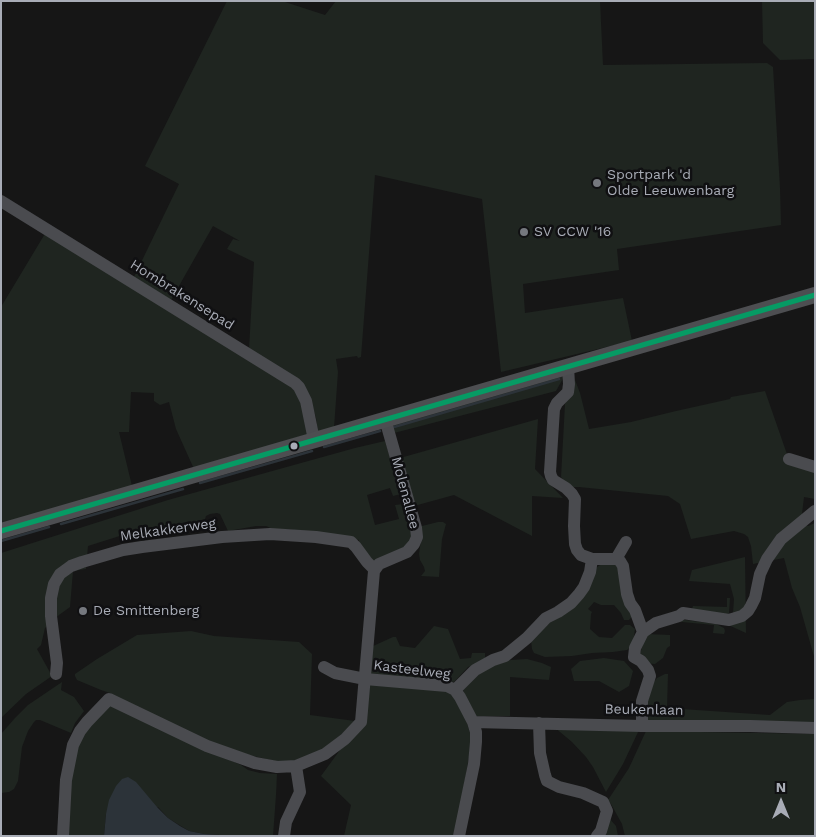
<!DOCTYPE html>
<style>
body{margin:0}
#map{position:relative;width:816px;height:837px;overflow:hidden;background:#161616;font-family:"Work Sans",sans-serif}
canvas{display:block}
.frame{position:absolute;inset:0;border:2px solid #a8acb6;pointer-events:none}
.north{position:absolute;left:756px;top:777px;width:50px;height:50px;-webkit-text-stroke:4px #101012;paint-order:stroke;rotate:0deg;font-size:14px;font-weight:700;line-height:20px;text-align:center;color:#a8acb6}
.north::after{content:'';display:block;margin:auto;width:18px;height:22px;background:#a8acb6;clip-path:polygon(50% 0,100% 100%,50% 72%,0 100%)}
</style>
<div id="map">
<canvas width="816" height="837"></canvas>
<div class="frame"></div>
<div class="north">N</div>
</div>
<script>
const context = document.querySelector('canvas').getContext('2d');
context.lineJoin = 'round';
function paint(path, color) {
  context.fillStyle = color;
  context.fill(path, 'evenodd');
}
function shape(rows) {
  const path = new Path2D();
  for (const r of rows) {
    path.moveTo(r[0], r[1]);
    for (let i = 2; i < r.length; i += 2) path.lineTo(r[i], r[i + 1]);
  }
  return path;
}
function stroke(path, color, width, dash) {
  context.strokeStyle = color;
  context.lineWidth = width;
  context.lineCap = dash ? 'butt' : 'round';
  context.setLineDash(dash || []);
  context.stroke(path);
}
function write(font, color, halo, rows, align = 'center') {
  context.font = font + ' "Work Sans",sans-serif';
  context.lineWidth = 5;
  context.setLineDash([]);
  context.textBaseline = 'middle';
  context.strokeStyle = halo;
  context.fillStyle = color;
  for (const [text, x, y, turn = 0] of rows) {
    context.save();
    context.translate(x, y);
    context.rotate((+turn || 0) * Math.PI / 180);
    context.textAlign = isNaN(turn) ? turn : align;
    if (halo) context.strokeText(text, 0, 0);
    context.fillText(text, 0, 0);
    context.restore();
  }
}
const green = shape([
 [227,1,282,1,325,15,336,1,600,1,603,65,767,63,773,67,780,188,781,225,617,249,619,270,523,284,525,313,623,298,632,341,501,372,482,199,375,175,361,357,358,358,357,356,336,359,338,372,334,428,318,432,316,418,310,398,249,349,254,262,227,249,233,239,240,241,213,226,171,300,134,277,179,184,145,166],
 [762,1,815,1,815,59,780,60,763,43],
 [46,232,277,375,299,394,308,434,194,469,176,429,169,402,160,405,154,401,154,393,131,392,129,432,119,432,132,486,1,524,1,307],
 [565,375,556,391,394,433,392,423],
 [575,380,580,393,589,429,631,422,676,411,730,399,731,397,765,391,788,457,815,461,815,499,804,497,802,514,803,524,808,526,815,523,815,660,800,607,792,588,784,558,753,564,751,546,748,537,744,534,734,531,691,539,680,504,668,496,579,487,569,487,561,477,565,404],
 [538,419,535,469,563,498,532,496,532,536,454,495,414,506,400,458],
 [385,441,401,494,393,496,390,488,367,495,375,525,399,519,395,505,404,504,412,537,408,546,371,564,358,552,359,540,312,532,285,529,273,529,266,526,256,526,228,531,220,514,217,513,210,514,206,516,203,525,191,530,181,524,177,524,147,535,145,528,88,546,86,569,73,571,70,607,59,615,45,628,41,645,37,649,52,676,26,694,1,718,1,553,168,500,355,448],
 [438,522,443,522,446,524,442,539,439,577,421,576,425,571,424,567,420,560,419,554,421,540,418,527],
 [745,557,746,633,724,623,733,613,734,599,730,584,689,581,692,570],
 [605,562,617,564,633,615,629,620,624,620,621,613,614,605,601,605,594,602,588,609,592,612,591,614,590,629,599,637,612,638,625,625,630,625,635,629,633,644,627,650,613,652,592,653,572,656,545,657,534,653,532,649,531,640,594,569],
 [727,598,730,598,729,613,722,617,692,609,693,606,727,607],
 [678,619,716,624,724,628,725,631,724,634,713,633,714,625,682,622],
 [434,626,448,629,460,659,471,658,472,653,485,653,485,660,468,667,454,682,369,675,371,647,393,637,396,637,400,646,415,648],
 [191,631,214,636,299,642,312,654,310,715,355,721,353,725,322,750,288,764,227,750,118,699,110,693,101,690,77,680,75,676,75,674,97,659,137,635],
 [646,634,670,635,670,646,667,648,663,658,655,664,644,663,640,654],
 [604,658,624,661,633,671,629,686,619,692,599,681,574,681,571,669,580,661],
 [527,659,542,663,551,667,549,680,510,677,510,716,474,716,463,690,479,672,494,663,511,660],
 [665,674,668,674,667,708,770,715,787,702,800,700,815,699,815,723,645,720,650,687,657,678],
 [62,682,61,690,74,697,84,711,75,723,71,733,40,720,36,720,34,722,28,731,22,747,18,781,14,789,9,792,1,793,1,734,15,718,28,705],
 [368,684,447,689,463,709,472,740,455,836,344,836,351,805,321,776,340,750,361,729],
 [107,704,241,765,248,770,260,773,277,774,276,795,273,836,233,836,204,834,189,831,168,818,158,807,106,814,104,836,67,836,69,779,79,740],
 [554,727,639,730,623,764,606,792,593,767,586,757,572,742],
 [646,731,815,734,815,836,625,836,622,824,611,804,608,800,629,768],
 [609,818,616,826,618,836,602,836]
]);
const water = shape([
 [128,777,136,782,157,807,168,818,180,826,189,831,204,834,233,836,104,836,106,814,109,800,116,786,122,779]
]);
const stream = shape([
 [394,427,559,379],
 [324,447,380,431],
 [200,483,312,451],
 [61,524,183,489],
 [1,541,49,527]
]);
const minor = shape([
 [1,201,295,383,299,387,306,401,314,440],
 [568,366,569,384,568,392,557,403,554,409,550,472,551,476,553,480,566,488,572,494,575,499,574,526,575,544,577,550,581,555,592,559,616,559,620,561,623,566,627,594,630,603,635,610,643,632,635,648,634,657,641,661,648,670,650,676,642,701,642,726],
 [789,459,815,467],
 [616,559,626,542],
 [643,632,656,623,679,616,683,613,729,620,742,616,748,611,751,606,755,598,760,574,767,559,781,539,815,511],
 [324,667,335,673,365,679,447,686,455,690,460,697,473,722,476,732,476,742,474,764,459,836],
 [56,674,57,663,51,616,51,598,54,584,60,574,71,566,82,562,123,550,142,547,222,537,270,534,316,537,351,542,356,547,367,562,374,569],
 [455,690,475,670,493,660,505,656,527,638,546,618,558,612,571,603,579,594,584,587,590,572,592,559],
 [473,722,642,726,750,726,815,728],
 [539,723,540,753,545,775,547,781,559,787,583,793,603,802,607,811,601,831,597,836],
 [63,836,66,780,73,745,80,731,87,722,109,699,207,746,255,763,277,767,296,766,325,754,345,739,361,722,374,571,379,564,407,552,414,544,417,537,416,528,385,419],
 [284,836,286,822,300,792,296,766]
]);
const major = shape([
 [1,531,815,295]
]);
const bus1 = shape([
 [1,531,815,295]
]);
const markers = [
 [597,183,5,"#75787e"],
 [524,232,5,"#75787e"],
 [294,446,4.5,"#a8acb6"],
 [83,611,5,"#75787e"]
];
const poiNames = [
 ["Sportpark 'd",607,175],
 ["Olde Leeuwenbarg",607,191],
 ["SV CCW '16",534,232],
 ["De Smittenberg",93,611]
];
const streetNames = [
 ["Hombrakensepad",182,295,32],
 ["Molenallee",405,493,75],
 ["Melkakkerweg",168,530,-8],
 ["Kasteelweg",412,670,7],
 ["Beukenlaan",644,710,1]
];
paint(green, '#1f2520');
paint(water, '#2c3339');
stroke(stream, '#2c3339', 2.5);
stroke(minor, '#4a4b4f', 12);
stroke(major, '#4d4e51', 16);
stroke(bus1, '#069b64', 5);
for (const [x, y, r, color] of markers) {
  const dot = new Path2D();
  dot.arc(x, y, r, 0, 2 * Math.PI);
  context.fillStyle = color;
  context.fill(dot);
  stroke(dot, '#101012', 2);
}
write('14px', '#a8acb6', '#101012', poiNames, 'left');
write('14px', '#a8acb6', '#101012', streetNames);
</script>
